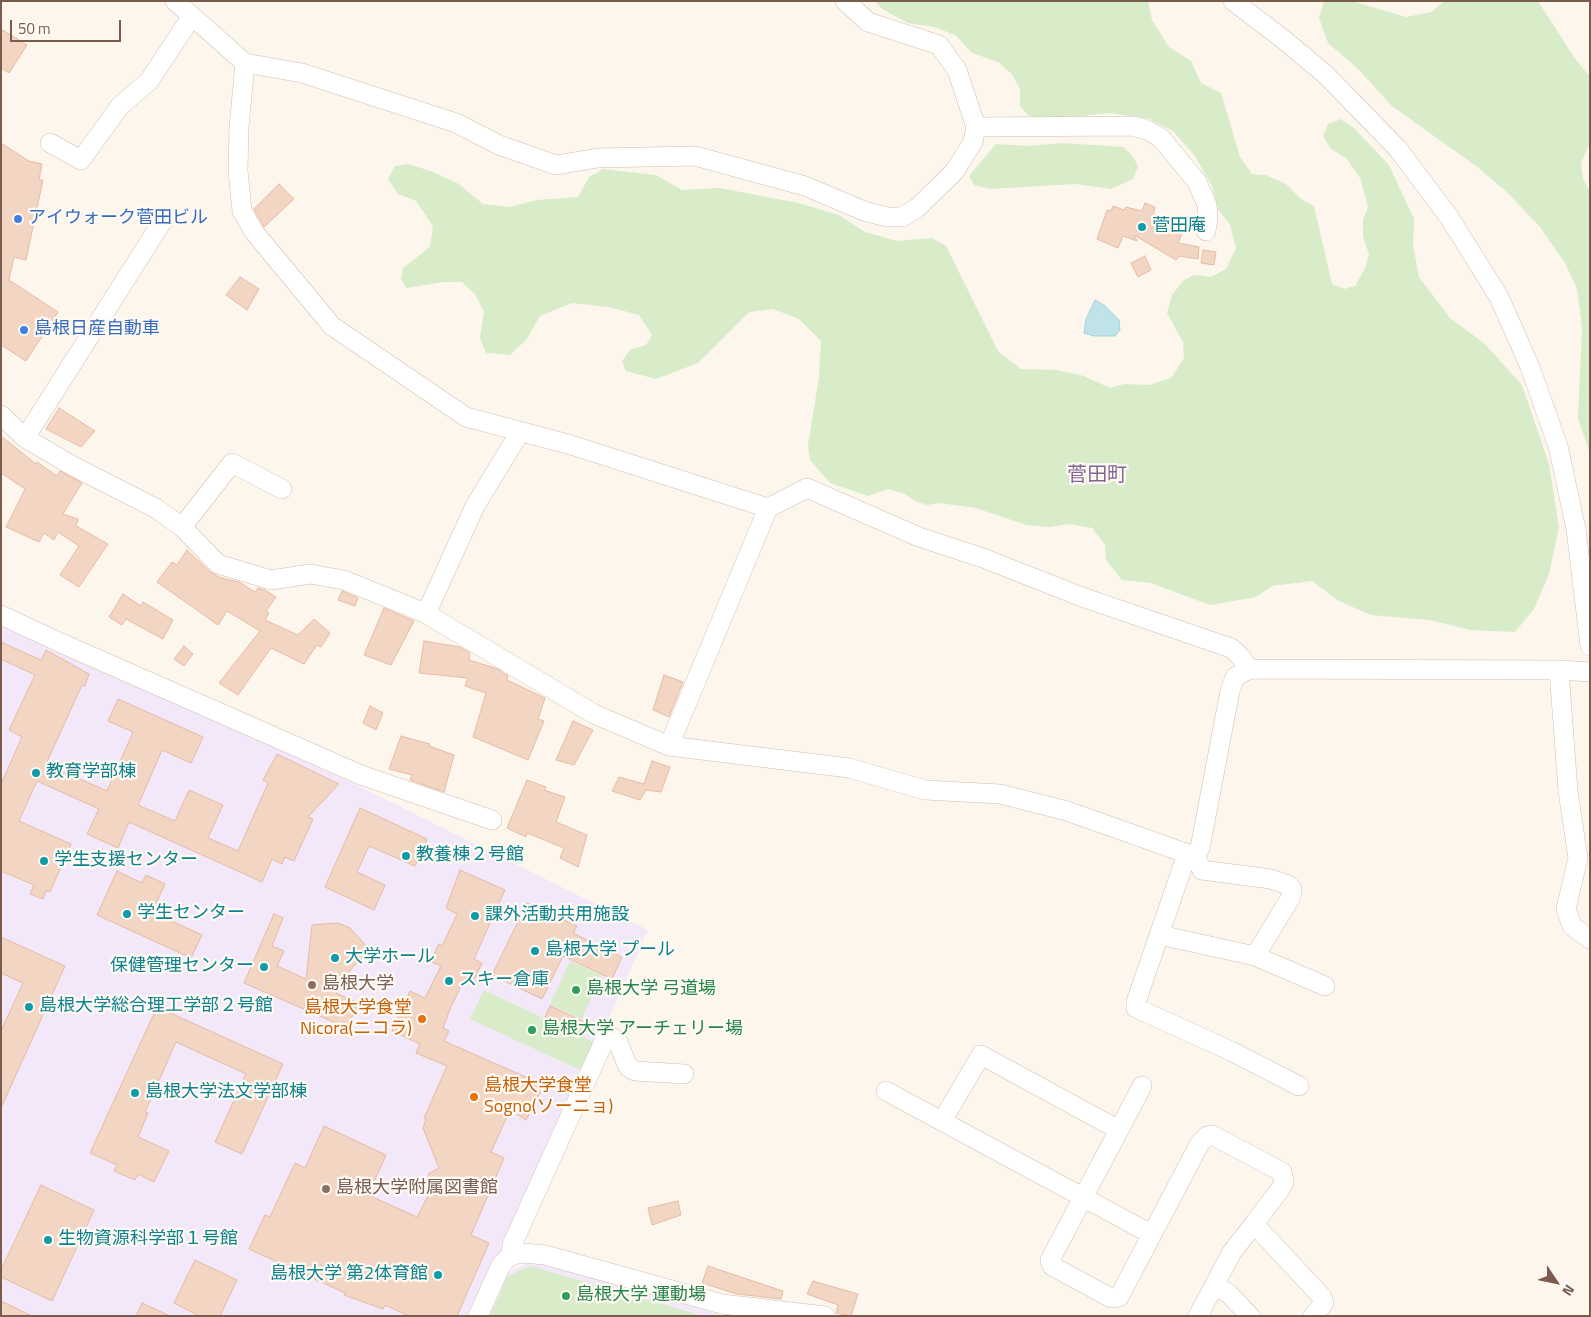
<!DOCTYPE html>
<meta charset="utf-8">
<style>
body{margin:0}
#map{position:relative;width:1591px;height:1317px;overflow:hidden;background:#fdf6ec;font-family:"Titillium Web",sans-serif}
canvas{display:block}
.frame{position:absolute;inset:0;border:2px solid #7a5c4d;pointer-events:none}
.north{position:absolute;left:1531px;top:1257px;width:50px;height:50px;-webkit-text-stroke:4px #fffaf3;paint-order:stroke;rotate:124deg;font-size:14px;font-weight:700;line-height:20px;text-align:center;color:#7a5c4d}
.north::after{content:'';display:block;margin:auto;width:18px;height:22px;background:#7a5c4d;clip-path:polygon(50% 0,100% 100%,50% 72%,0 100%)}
.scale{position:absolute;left:10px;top:20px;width:111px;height:22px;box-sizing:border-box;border:2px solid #7a5c4d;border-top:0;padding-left:6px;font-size:15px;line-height:18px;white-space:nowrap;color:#7a5c4d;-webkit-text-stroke:4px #fffaf3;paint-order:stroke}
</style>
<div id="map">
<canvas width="1591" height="1317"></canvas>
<div class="frame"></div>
<div class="north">N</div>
<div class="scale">50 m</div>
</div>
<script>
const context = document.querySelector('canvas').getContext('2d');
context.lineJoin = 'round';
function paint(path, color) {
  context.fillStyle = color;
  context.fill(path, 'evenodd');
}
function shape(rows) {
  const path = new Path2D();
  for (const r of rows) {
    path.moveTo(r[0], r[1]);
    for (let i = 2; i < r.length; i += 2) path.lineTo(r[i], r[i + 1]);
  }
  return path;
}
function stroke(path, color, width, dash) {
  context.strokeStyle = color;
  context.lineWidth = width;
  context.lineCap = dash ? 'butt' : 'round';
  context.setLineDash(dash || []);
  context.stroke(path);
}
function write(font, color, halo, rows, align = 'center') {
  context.font = font + ' "Titillium Web","Noto Sans JP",sans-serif';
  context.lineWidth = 4.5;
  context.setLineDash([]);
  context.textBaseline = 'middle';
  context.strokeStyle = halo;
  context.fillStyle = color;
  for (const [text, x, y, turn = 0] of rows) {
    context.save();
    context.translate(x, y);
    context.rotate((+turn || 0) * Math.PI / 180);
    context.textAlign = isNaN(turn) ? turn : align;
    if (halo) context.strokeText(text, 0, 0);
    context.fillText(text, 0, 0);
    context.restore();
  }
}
const education = shape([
 [1,622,357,785,648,930,476,1316,1,1316],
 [526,1264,537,1264,577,1273,725,1316,486,1316,508,1272]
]);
const green = shape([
 [875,1,1148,1,1152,20,1169,47,1191,61,1201,83,1221,93,1240,157,1252,174,1266,175,1286,184,1301,199,1314,206,1332,284,1344,289,1355,286,1365,268,1369,254,1363,237,1363,220,1368,207,1360,178,1347,159,1330,148,1323,136,1328,124,1340,119,1352,126,1389,165,1414,219,1413,245,1419,277,1450,318,1485,344,1522,385,1549,464,1559,527,1549,574,1534,609,1515,632,1470,630,1430,620,1371,615,1339,601,1312,581,1272,586,1256,597,1210,605,1151,583,1122,580,1106,560,1105,545,1092,528,1070,524,1049,527,1026,525,976,508,939,503,927,505,915,501,905,494,888,489,868,496,830,483,810,460,808,445,819,377,821,341,799,319,773,309,749,312,698,363,656,379,626,371,622,361,630,350,646,345,652,335,639,315,609,307,572,303,540,316,527,339,510,355,486,353,480,338,484,312,475,294,462,282,443,282,406,288,401,279,403,268,430,247,433,226,416,201,398,194,388,179,395,166,409,164,433,172,459,184,483,204,510,207,537,200,578,197,589,177,603,169,656,175,682,190,719,188,799,203,839,215,865,232,897,241,932,238,946,246,998,351,1021,369,1057,370,1084,376,1110,388,1124,384,1149,385,1171,378,1184,358,1183,342,1167,313,1172,295,1183,281,1194,275,1211,277,1226,269,1236,248,1230,225,1218,209,1212,186,1194,155,1173,131,1149,119,1110,113,1055,119,1029,116,1020,106,1020,89,1012,74,998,62,972,53,955,35,934,27,908,23,882,9],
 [1324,1,1352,1,1406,17,1432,12,1444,1,1538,1,1574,57,1590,77,1590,143,1581,163,1583,179,1590,191,1590,454,1578,419,1582,327,1577,289,1565,263,1540,227,1507,192,1476,166,1392,106,1357,68,1328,43,1319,18],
 [1062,143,1124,147,1134,158,1138,167,1133,179,1111,189,1075,184,991,189,974,185,969,176,996,144,1027,146],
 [570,961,601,975,582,1019,550,1005],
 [484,990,594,1042,580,1070,470,1019],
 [530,1266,703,1316,490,1316,508,1276]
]);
const water = shape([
 [1095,300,1104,305,1119,320,1120,330,1115,336,1094,336,1084,333,1086,319,1095,300]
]);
const building = shape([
 [1,29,27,45,9,73,1,68,1,29],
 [1,143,29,161,42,164,39,180,43,180,26,260,14,257,9,280,58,312,26,361,1,345,1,143],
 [279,184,294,199,264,227,254,209,279,184],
 [1145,203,1155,207,1153,218,1183,231,1178,243,1199,247,1198,259,1179,256,1176,260,1134,235,1137,241,1123,236,1118,248,1097,239,1107,210,1111,211,1113,206,1124,210,1126,207,1142,211,1145,203],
 [1203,250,1216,252,1214,265,1201,263,1203,250],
 [1145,256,1151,270,1138,277,1131,263,1145,256],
 [240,277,259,289,247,310,226,295,240,277],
 [59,408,95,431,81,447,46,429,59,408],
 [1,436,36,464,37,462,57,476,60,471,82,483,63,514,78,519,76,526,108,544,79,587,60,575,79,546,58,532,54,540,44,533,39,542,6,527,25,489,1,473,1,436],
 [187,550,210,572,221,578,239,582,255,592,258,588,265,590,276,597,266,611,269,613,265,620,298,635,314,619,330,633,321,647,317,645,304,664,271,648,238,695,219,683,260,631,227,611,218,625,157,582,172,562,177,565,187,550],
 [342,591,358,598,355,606,338,600,342,591],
 [123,594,141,606,143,602,173,620,163,639,126,619,122,625,109,617,123,594],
 [384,608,414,621,391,665,364,655,384,608],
 [424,641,460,647,470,653,469,660,498,669,508,676,507,680,545,698,538,719,544,721,528,760,473,737,486,693,465,686,468,678,419,673,424,641],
 [1,642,41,660,46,650,89,674,85,686,82,685,46,764,107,791,133,732,108,721,118,699,203,737,191,763,162,750,138,805,175,821,189,790,223,805,208,838,238,851,268,783,263,780,277,754,339,784,308,817,313,819,294,861,285,857,282,864,272,859,262,882,129,822,118,848,87,834,99,809,37,781,19,821,71,844,50,892,46,891,43,899,30,894,34,885,1,871,1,784,22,737,9,730,35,675,1,659,1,642],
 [184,646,193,654,184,666,174,659,184,646],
 [664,675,683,682,669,717,653,710,664,675],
 [370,706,383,713,376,730,363,723,370,706],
 [573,721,593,730,574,765,556,760,573,721],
 [401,736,430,744,429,746,454,755,444,792,410,780,412,775,389,769,401,736],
 [652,761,670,767,661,792,646,790,640,800,612,791,619,777,644,784,652,761],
 [527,780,546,787,544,790,565,797,556,822,587,835,578,867,560,858,564,848,527,833,526,837,507,828,527,780],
 [360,808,427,839,415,866,369,846,357,872,385,885,374,910,325,887,360,808],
 [460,870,505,890,474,959,482,963,473,982,465,978,450,1009,443,1028,449,1031,444,1041,544,1085,526,1120,510,1110,491,1152,504,1158,471,1235,489,1243,457,1316,409,1316,385,1305,383,1309,344,1295,345,1293,249,1249,265,1215,270,1217,295,1163,305,1168,324,1126,386,1155,368,1195,417,1217,434,1184,428,1174,439,1168,423,1128,426,1119,424,1118,447,1066,416,1053,420,1044,392,1031,410,991,425,998,441,966,430,961,439,944,442,946,457,914,446,908,460,870],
 [117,871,142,883,146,875,165,884,152,912,202,935,191,958,97,915,117,871],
 [527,903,577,926,573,933,622,957,612,979,563,956,542,999,492,975,527,903],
 [274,914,283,918,272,946,284,951,277,966,306,979,312,925,338,923,350,928,369,949,342,980,336,993,358,1003,347,1028,244,983,274,914],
 [1,937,65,966,1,1108,1,1031,23,983,1,973,1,937],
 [550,1006,587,1023,582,1034,545,1017,550,1006],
 [157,1007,283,1064,242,1154,215,1142,246,1074,176,1042,145,1112,148,1113,138,1137,169,1151,154,1182,138,1174,135,1180,114,1171,117,1165,90,1153,157,1007],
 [41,1185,94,1210,52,1301,1,1277,1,1270,41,1185],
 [678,1201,681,1215,652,1225,648,1208,678,1201],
 [195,1260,237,1280,220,1316,199,1316,174,1303,195,1260],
 [708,1266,783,1291,781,1299,737,1294,702,1283,708,1266],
 [813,1281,858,1294,851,1316,836,1313,838,1305,807,1294,813,1281],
 [1,1301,32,1316,1,1316,1,1301],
 [142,1303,170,1316,136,1316,142,1303]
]);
const minor = shape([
 [175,1,245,63,302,73,456,123,499,145,556,165,598,158,695,156,805,186,864,211,887,217,902,217,917,208,954,172,973,142,976,127,957,70,939,45,868,22,845,1],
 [1233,1,1283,39,1326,75,1398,149,1449,217,1499,297,1530,367,1558,446,1576,529,1590,646],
 [245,63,239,127,238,171,242,211,254,232,332,326,466,417,568,444,768,508],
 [976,127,1133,126,1147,130,1161,138,1197,182,1207,205,1208,218,1206,231],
 [50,143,81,160,120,106,149,81,192,16],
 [1,415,25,438,73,466,157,509,182,527,218,564,271,580,310,574,344,580,425,613,594,714,669,746,849,768,925,790,1000,794,1067,811,1191,855,1195,855,1200,848,1230,691,1235,677,1249,669,1559,670,1590,672],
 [25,438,162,222],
 [182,527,232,463,282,489],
 [426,614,475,506,520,432],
 [1,615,61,643,361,775,492,820],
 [1559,670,1568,791,1578,858,1566,909,1572,926,1590,939],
 [669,746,768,508,807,488,919,537,983,558,1082,597,1231,648,1240,656,1249,669],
 [1187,854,1136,1002,1136,1008,1231,1051,1299,1086],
 [1195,855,1202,870,1271,879,1288,885,1292,889,1291,897,1255,956],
 [1160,935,1255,956,1325,986],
 [886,1091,1151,1234],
 [942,1121,981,1055,1119,1130,1142,1086],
 [1119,1130,1050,1260,1052,1266,1111,1298,1119,1297,1200,1143,1207,1136,1212,1135,1282,1172,1284,1182,1281,1188,1254,1224,1322,1297,1324,1303,1313,1316],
 [511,1255,512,1245,605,1039,610,1036,618,1042,628,1067,635,1071,684,1074],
 [1214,1286,1228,1293,1250,1316],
 [478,1316,501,1265,511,1255,524,1253,545,1255,722,1304,825,1316],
 [1198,1316,1232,1252,1254,1224]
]);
const markers = [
 [18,219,5,"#3f7fe0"],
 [1142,227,5,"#0f9aa8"],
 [24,330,5,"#3f7fe0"],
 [36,773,5,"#0f9aa8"],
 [406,856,5,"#0f9aa8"],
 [44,861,5,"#0f9aa8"],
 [127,914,5,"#0f9aa8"],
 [475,916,5,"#0f9aa8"],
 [535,951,5,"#0f9aa8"],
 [335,958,5,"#0f9aa8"],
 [264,967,5,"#0f9aa8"],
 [449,981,5,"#0f9aa8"],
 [312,985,5,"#8d6e63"],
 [576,990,5,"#2e9e5b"],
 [29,1007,5,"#0f9aa8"],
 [422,1019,5,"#e8710a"],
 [532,1030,5,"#2e9e5b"],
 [135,1093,5,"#0f9aa8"],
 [474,1097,5,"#e8710a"],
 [326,1189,5,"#8d6e63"],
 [48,1240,5,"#0f9aa8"],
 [438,1275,5,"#0f9aa8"],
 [566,1296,5,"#2e9e5b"]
];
const shopNames = [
 ["アイウォーク菅田ビル",28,219],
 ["島根日産自動車",34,330]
];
const cultureNames = [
 ["菅田庵",1152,227],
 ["教育学部棟",46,773],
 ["教養棟２号館",416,856],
 ["学生支援センター",54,861],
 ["学生センター",137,914],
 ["課外活動共用施設",485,916],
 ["島根大学 プール",545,951],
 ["大学ホール",345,958],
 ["保健管理センター",254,967,"right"],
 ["スキー倉庫",459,981],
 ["島根大学総合理工学部２号館",39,1007],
 ["島根大学法文学部棟",145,1093],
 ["生物資源科学部１号館",58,1240],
 ["島根大学 第2体育館",428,1275,"right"]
];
const educationNames = [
 ["島根大学",322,985],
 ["島根大学附属図書館",336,1189]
];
const leisureNames = [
 ["島根大学 弓道場",586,990],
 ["島根大学 アーチェリー場",542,1030],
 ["島根大学 運動場",576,1296]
];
const foodNames = [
 ["島根大学食堂",412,1009],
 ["Nicora(ニコラ)",412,1030],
 ["島根大学食堂",484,1087,"left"],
 ["Sogno(ソーニョ)",484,1108,"left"]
];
const quarterNames = [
 ["菅田町",1097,476]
];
paint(education, '#f3e8fa');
paint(green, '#d8ecc9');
paint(water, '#bfe3e8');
stroke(water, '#a5d3da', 1);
paint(building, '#f3d5c3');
stroke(building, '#e6bba3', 1);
stroke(minor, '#d1beb0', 20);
stroke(minor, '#fff', 19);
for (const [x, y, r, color] of markers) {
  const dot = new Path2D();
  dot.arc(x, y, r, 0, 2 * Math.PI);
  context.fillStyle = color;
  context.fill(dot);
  stroke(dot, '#fffaf3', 2);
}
write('18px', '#366cbe', '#fffaf3', shopNames, 'left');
write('18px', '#0d838f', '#fffaf3', cultureNames, 'left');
write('18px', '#785e54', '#fffaf3', educationNames, 'left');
write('18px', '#27864d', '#fffaf3', leisureNames, 'left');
write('18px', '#c56008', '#fffaf3', foodNames, 'right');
write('20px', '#846695', '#fffaf3', quarterNames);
</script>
